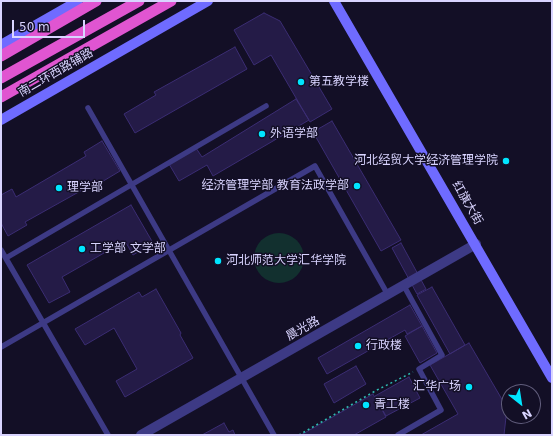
<!DOCTYPE html>
<meta charset="utf-8">
<style>
body{margin:0}
#map{position:relative;width:553px;height:436px;overflow:hidden;background:#130f26;font-family:"DejaVu Sans",sans-serif}
canvas{display:block}
.frame{position:absolute;inset:0;border:2px solid #d9d4ff;pointer-events:none}
.north{position:absolute;left:501px;top:384px;width:40px;height:40px;box-sizing:border-box;background:#130f26;border:1px solid #625e7d;border-radius:50%;rotate:150deg;font-size:11px;font-weight:700;line-height:16px;text-align:center;color:#d9d4ff}
.north::after{content:'';display:block;margin:auto;width:14px;height:18px;background:#00e5ff;clip-path:polygon(50% 0,100% 100%,50% 72%,0 100%)}
.scale{position:absolute;left:12px;top:20px;width:73px;height:18px;box-sizing:border-box;border:2px solid #d9d4ff;border-top:0;padding-left:5px;font-size:12px;line-height:14px;white-space:nowrap;color:#d9d4ff;-webkit-text-stroke:3px #130f26;paint-order:stroke}
</style>
<div id="map">
<canvas width="553" height="436"></canvas>
<div class="frame"></div>
<div class="north">N</div>
<div class="scale">50 m</div>
</div>
<script>
const context = document.querySelector('canvas').getContext('2d');
context.lineJoin = 'round';
function paint(path, color) {
  context.fillStyle = color;
  context.fill(path, 'evenodd');
}
function shape(rows) {
  const path = new Path2D();
  for (const r of rows) {
    if (r.length === 3) {
      path.moveTo(r[0] + r[2], r[1]);
      path.arc(r[0], r[1], r[2], 0, 2 * Math.PI);
      continue;
    }
    path.moveTo(r[0], r[1]);
    for (let i = 2; i < r.length; i += 2) path.lineTo(r[i], r[i + 1]);
  }
  return path;
}
function stroke(path, color, width, dash) {
  context.strokeStyle = color;
  context.lineWidth = width;
  context.lineCap = dash ? 'butt' : 'round';
  context.setLineDash(dash || []);
  context.stroke(path);
}
function write(font, color, halo, rows, align = 'center') {
  context.font = font + ' "DejaVu Sans","Noto Sans SC",sans-serif';
  context.lineWidth = 3;
  context.setLineDash([]);
  context.textBaseline = 'middle';
  context.strokeStyle = halo;
  context.fillStyle = color;
  for (const [text, x, y, turn = 0] of rows) {
    context.save();
    context.translate(x, y);
    context.rotate((+turn || 0) * Math.PI / 180);
    context.textAlign = isNaN(turn) ? turn : align;
    if (halo) context.strokeText(text, 0, 0);
    context.fillText(text, 0, 0);
    context.restore();
  }
}
const green = shape([
 [279,258,25]
]);
const building = shape([
 [264,13,280,21,332,109,310,122,271,55,254,65,234,30,264,13],
 [235,47,247,69,135,133,124,114,156,95,154,92,235,47],
 [296,99,309,120,213,176,207,165,179,181,169,164,196,148,202,157,296,99],
 [332,121,401,240,381,251,313,132,332,121],
 [102,141,120,171,95,186,93,184,25,222,27,225,8,236,1,223,1,195,12,189,16,197,86,156,84,152,102,141],
 [131,205,153,243,133,255,125,241,62,277,70,292,49,303,27,265,131,205],
 [401,243,426,289,417,294,392,248,401,243],
 [432,287,465,345,450,354,417,295,432,287],
 [156,289,181,333,180,335,193,358,125,397,116,381,137,369,114,328,85,345,75,329,139,292,142,297,156,289],
 [410,305,422,326,407,334,405,330,327,374,318,358,410,305],
 [422,326,437,353,420,363,405,336,422,326],
 [469,343,507,408,504,435,421,435,458,414,430,365,469,343],
 [356,366,366,384,334,403,324,384,356,366],
 [409,377,420,398,386,416,375,396,409,377],
 [373,394,386,417,354,435,301,435,373,394],
 [224,423,229,432,233,430,235,435,202,435,224,423]
]);
const path = shape([
 [299,435,377,390,413,372]
]);
const service = shape([
 [88,108,274,435],
 [1,250,108,435],
 [6,258,266,106],
 [1,347,315,166,388,295],
 [398,435,441,410,419,369,442,355,404,286]
]);
const minor = shape([
 [141,435,476,244]
]);
const secondary = shape([
 [334,1,552,378],
 [1,45,78,1],
 [1,120,208,1]
]);
const trunk = shape([
 [1,56,96,1],
 [1,78,139,1],
 [1,97,171,1]
]);
const markers = [
 [301,82,4,"#00e5ff"],
 [262,134,4,"#00e5ff"],
 [506,161,4,"#00e5ff"],
 [357,186,4,"#00e5ff"],
 [59,188,4,"#00e5ff"],
 [82,249,4,"#00e5ff"],
 [218,261,4,"#00e5ff"],
 [358,346,4,"#00e5ff"],
 [469,387,4,"#00e5ff"],
 [366,405,4,"#00e5ff"]
];
const streetNames = [
 ["南二环西路辅路",56,73,-30],
 ["红旗大街",467,203,60],
 ["晨光路",303,329,-29]
];
const poiNames = [
 ["第五教学楼",309,82],
 ["外语学部",270,134],
 ["河北经贸大学经济管理学院",498,161,"right"],
 ["经济管理学部 教育法政学部",349,186,"right"],
 ["理学部",67,188],
 ["工学部 文学部",90,249],
 ["河北师范大学汇华学院",226,261],
 ["行政楼",366,346],
 ["汇华广场",461,387,"right"],
 ["青工楼",374,405]
];
paint(green, '#12302f');
paint(building, '#241b47');
stroke(building, '#3b2d73', 1);
stroke(path, '#2fb8b0', 1.5, [2, 3]);
stroke(service, '#3d3a85', 5.5);
stroke(minor, '#3d3a85', 10);
stroke(secondary, '#6f6bff', 10);
stroke(trunk, '#e055d1', 11);
for (const [x, y, r, color] of markers) {
  const dot = new Path2D();
  dot.arc(x, y, r, 0, 2 * Math.PI);
  context.fillStyle = color;
  context.fill(dot);
  stroke(dot, '#130f26', 1.5);
}
write('12px', '#d9d4ff', '#130f26', streetNames);
write('12px', '#d9d4ff', '#130f26', poiNames, 'left');
</script>
